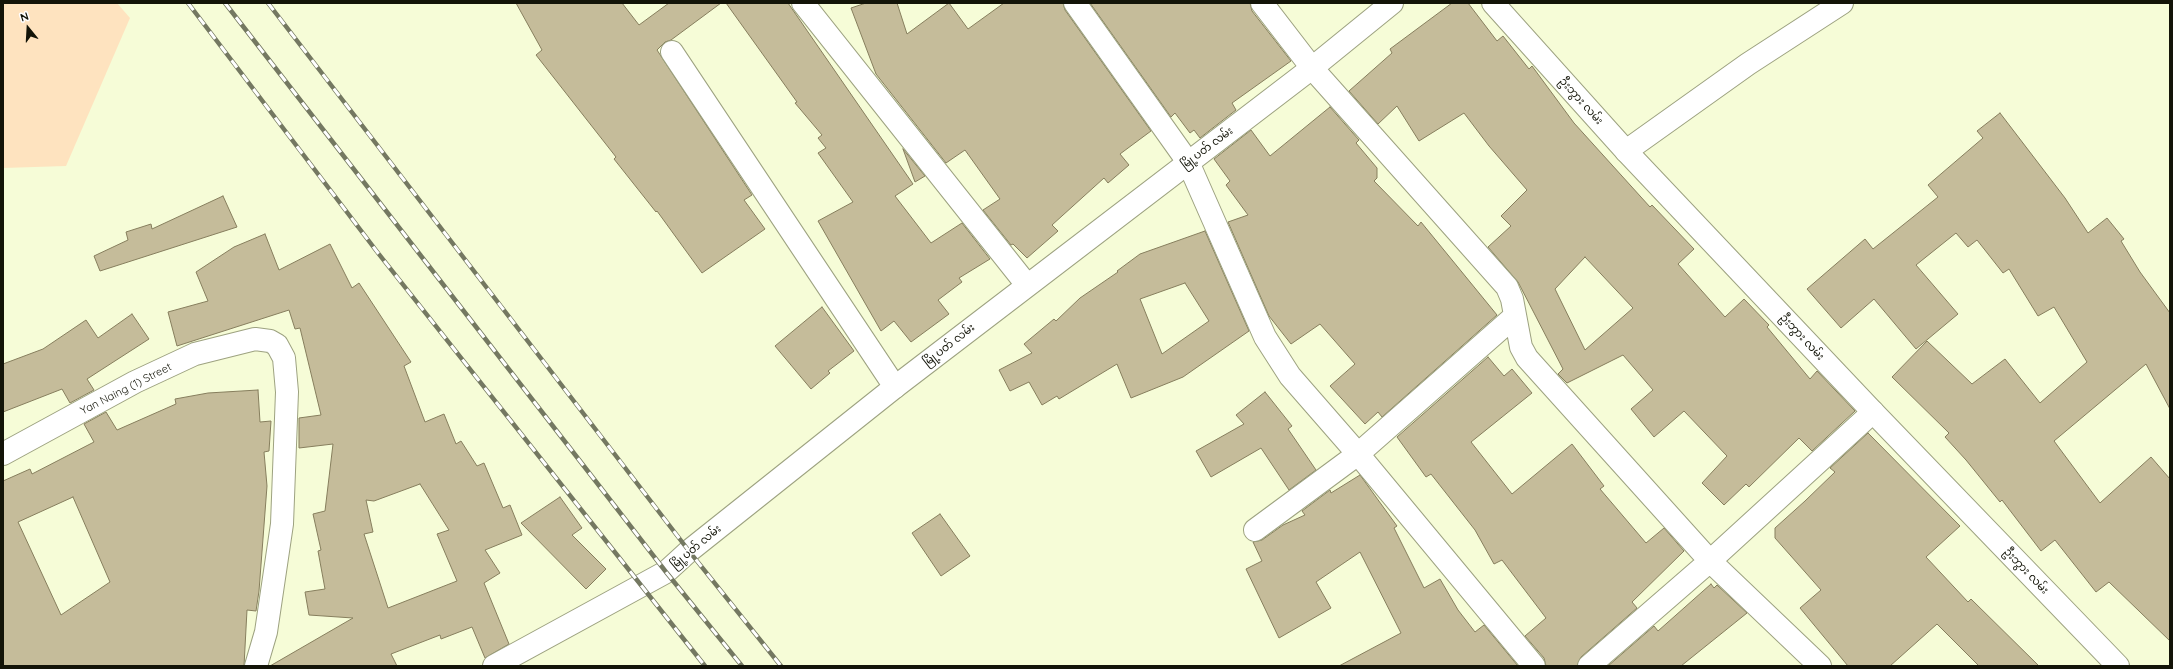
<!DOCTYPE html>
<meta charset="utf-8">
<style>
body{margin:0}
#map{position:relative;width:2173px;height:669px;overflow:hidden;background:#f6fcd7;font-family:Quicksand,sans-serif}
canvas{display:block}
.frame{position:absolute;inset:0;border:4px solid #131408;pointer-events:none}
.north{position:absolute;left:8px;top:8px;width:40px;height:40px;-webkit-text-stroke:3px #fff;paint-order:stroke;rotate:342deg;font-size:11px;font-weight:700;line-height:16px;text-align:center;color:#131408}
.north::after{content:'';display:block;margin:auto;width:14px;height:18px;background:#131408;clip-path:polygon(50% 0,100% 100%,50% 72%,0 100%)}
</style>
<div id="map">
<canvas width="2173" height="669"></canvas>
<div class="frame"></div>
<div class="north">N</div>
</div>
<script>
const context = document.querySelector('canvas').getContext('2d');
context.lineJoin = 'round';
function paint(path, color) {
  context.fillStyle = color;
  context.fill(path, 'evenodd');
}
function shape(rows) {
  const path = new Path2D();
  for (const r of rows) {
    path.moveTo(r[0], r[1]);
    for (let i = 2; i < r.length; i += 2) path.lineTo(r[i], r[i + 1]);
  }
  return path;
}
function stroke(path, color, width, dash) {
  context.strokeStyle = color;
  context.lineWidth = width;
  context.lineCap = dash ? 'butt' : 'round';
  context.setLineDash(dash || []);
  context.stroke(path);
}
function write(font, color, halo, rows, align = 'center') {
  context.font = font + ' Quicksand,"Noto Sans Myanmar",sans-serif';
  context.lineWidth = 3;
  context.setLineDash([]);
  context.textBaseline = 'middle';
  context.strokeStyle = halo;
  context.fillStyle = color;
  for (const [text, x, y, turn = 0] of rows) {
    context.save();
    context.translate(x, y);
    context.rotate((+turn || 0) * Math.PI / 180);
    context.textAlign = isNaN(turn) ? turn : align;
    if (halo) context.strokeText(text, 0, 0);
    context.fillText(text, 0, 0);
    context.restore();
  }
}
const green = shape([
 [3,3,117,3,130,18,66,166,3,168]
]);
const building = shape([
 [516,3,622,3,639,25,669,3,721,3,671,40,665,42,657,50,752,195,744,200,765,229,702,273,657,211,656,212,614,159,616,157,536,55,542,50,516,3],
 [726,3,788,3,913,184,895,196,931,243,962,223,990,259,959,278,962,282,938,300,949,314,911,342,894,321,881,331,818,221,853,202,818,153,826,148,818,138,822,135,795,103,797,102,726,3],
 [866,3,897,3,907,34,949,3,968,29,1004,3,1063,3,1065,10,1151,131,1120,154,1129,165,1108,183,1104,178,1052,225,1058,231,1027,258,1013,244,1011,245,983,210,1000,199,965,150,946,163,876,74,851,8,866,3],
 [1090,3,1250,3,1252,11,1291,61,1232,103,1236,110,1200,138,1194,130,1190,133,1175,113,1171,117,1090,3],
 [1452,3,1468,3,1497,41,1503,36,1529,69,1532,66,1574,123,1650,207,1652,205,1694,249,1678,264,1725,317,1744,299,1769,325,1767,327,1810,379,1817,371,1855,411,1812,451,1799,438,1749,487,1746,484,1724,505,1702,483,1727,456,1684,411,1654,437,1631,409,1653,390,1623,355,1567,383,1558,374,1563,369,1518,282,1488,247,1511,226,1501,216,1527,190,1489,146,1464,113,1419,141,1397,106,1378,124,1349,91,1392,53,1390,49,1452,3],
 [1585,257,1633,308,1585,350,1555,289,1585,257],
 [1330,107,1359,140,1356,143,1377,168,1377,178,1374,181,1418,226,1421,222,1497,315,1382,417,1378,412,1365,424,1330,386,1355,364,1320,324,1291,344,1269,316,1228,222,1248,215,1226,185,1230,181,1214,159,1251,130,1270,156,1330,107],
 [2000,113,2065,198,2088,233,2107,218,2124,239,2121,241,2140,272,2170,313,2170,409,2146,364,2054,441,2100,503,2151,457,2170,479,2170,641,2109,582,2096,592,2055,540,2041,551,2002,500,2000,502,1966,460,1945,437,1949,433,1892,377,1927,341,1972,384,2005,359,2040,403,2087,362,2054,307,2038,316,2009,269,2003,273,1977,240,1968,247,1956,233,1916,265,1958,314,1916,349,1874,299,1841,328,1807,289,1865,239,1873,249,1938,197,1928,185,1983,138,1977,131,2000,113],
 [903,149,925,176,915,182,903,149],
 [223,196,237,227,100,271,94,256,128,240,126,232,151,224,152,229,223,196],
 [1205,231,1249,331,1183,377,1131,398,1117,364,1059,399,1057,396,1042,405,1029,382,1010,391,999,370,1032,353,1024,344,1054,319,1056,321,1080,298,1118,272,1117,271,1140,254,1205,231],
 [1185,283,1209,321,1162,354,1140,299,1185,283],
 [265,234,279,270,330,244,352,288,359,283,411,362,404,366,425,422,444,414,456,444,461,441,477,466,484,463,503,508,510,505,522,535,485,550,500,573,484,583,509,644,485,658,472,627,441,639,440,635,391,654,397,666,270,666,353,618,309,615,305,592,325,589,318,551,321,550,313,514,325,511,333,444,299,448,299,418,321,415,300,328,295,329,289,310,177,346,168,312,208,301,196,272,234,247,265,234],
 [420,484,449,530,437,534,457,581,388,608,364,534,373,532,366,500,374,501,420,484],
 [822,307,854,351,828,371,830,373,811,389,775,346,822,307],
 [132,314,149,339,87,379,94,390,70,403,62,389,3,412,3,364,43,349,86,320,98,338,132,314],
 [1488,357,1504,376,1512,369,1532,393,1471,442,1512,494,1572,444,1604,486,1600,489,1646,543,1664,528,1684,551,1632,602,1637,608,1581,657,1577,666,1546,666,1544,658,1525,636,1546,618,1502,560,1494,564,1475,530,1431,474,1426,477,1397,437,1488,357],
 [258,390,260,422,271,421,269,451,264,452,267,486,259,591,256,611,247,610,244,666,3,666,3,481,30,469,32,474,94,442,84,424,106,412,117,430,176,404,175,399,208,393,258,390],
 [73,497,110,582,61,615,18,522,73,497],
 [1265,392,1292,426,1288,429,1316,470,1289,490,1261,448,1211,477,1196,451,1244,424,1236,415,1265,392],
 [1868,433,1960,526,1926,557,1968,602,1971,599,2039,666,1979,666,1937,624,1890,666,1848,666,1800,608,1821,590,1775,538,1775,528,1805,501,1835,472,1830,468,1868,433],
 [1360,475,1397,526,1394,528,1424,588,1440,579,1458,610,1475,632,1484,625,1518,666,1339,666,1401,633,1360,552,1316,582,1331,608,1279,638,1246,569,1262,561,1253,542,1262,540,1283,525,1305,515,1302,511,1330,490,1331,493,1360,475],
 [560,497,582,528,572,535,606,569,586,589,521,523,560,497],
 [940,514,970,556,941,576,912,533,940,514],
 [1711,584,1714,588,1717,585,1747,613,1681,666,1608,666,1654,626,1658,631,1711,584]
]);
const street = shape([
 [803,3,1027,285],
 [1075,3,1188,162,1265,337,1290,376,1358,454,1534,666],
 [1262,3,1312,68,1507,287,1512,299,1521,347,1527,358,1710,561,1820,666],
 [672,52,895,387],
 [1626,151,1748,64,1842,3],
 [3,454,135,382,195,354,255,339,270,341,277,345,284,358,287,392,282,524,266,632,256,666],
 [1255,530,1358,454,1515,316],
 [1589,666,1710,561,1873,412]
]);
const secondary = shape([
 [1493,3,1626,151,1873,412,2118,666],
 [494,666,666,572,689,551,895,387,1312,68,1392,3]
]);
const rail = shape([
 [188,3,378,253,705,666],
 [225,3,666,572,742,666],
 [268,3,689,551,781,666]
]);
const streetNames = [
 ["ဦးဘွား လမ်း",1581,101,48],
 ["မြို့ပတ် လမ်း",1207,148,-37],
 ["ဦးဘွား လမ်း",1802,337,47],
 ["မြို့ပတ် လမ်း",949,345,-38],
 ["Yan Naing (1) Street",126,389,-27],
 ["မြို့ပတ် လမ်း",696,547,-40],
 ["ဦးဘွား လမ်း",2026,571,46]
];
paint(green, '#fee3bf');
paint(building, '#c5bc9a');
stroke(building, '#867e5d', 1);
stroke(street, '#9da280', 24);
stroke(secondary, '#9da280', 24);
stroke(street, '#fff', 22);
stroke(secondary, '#fff', 22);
stroke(rail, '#747861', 4.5);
stroke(rail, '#fff', 3, [9]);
write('11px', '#131408', '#fff', streetNames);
</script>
